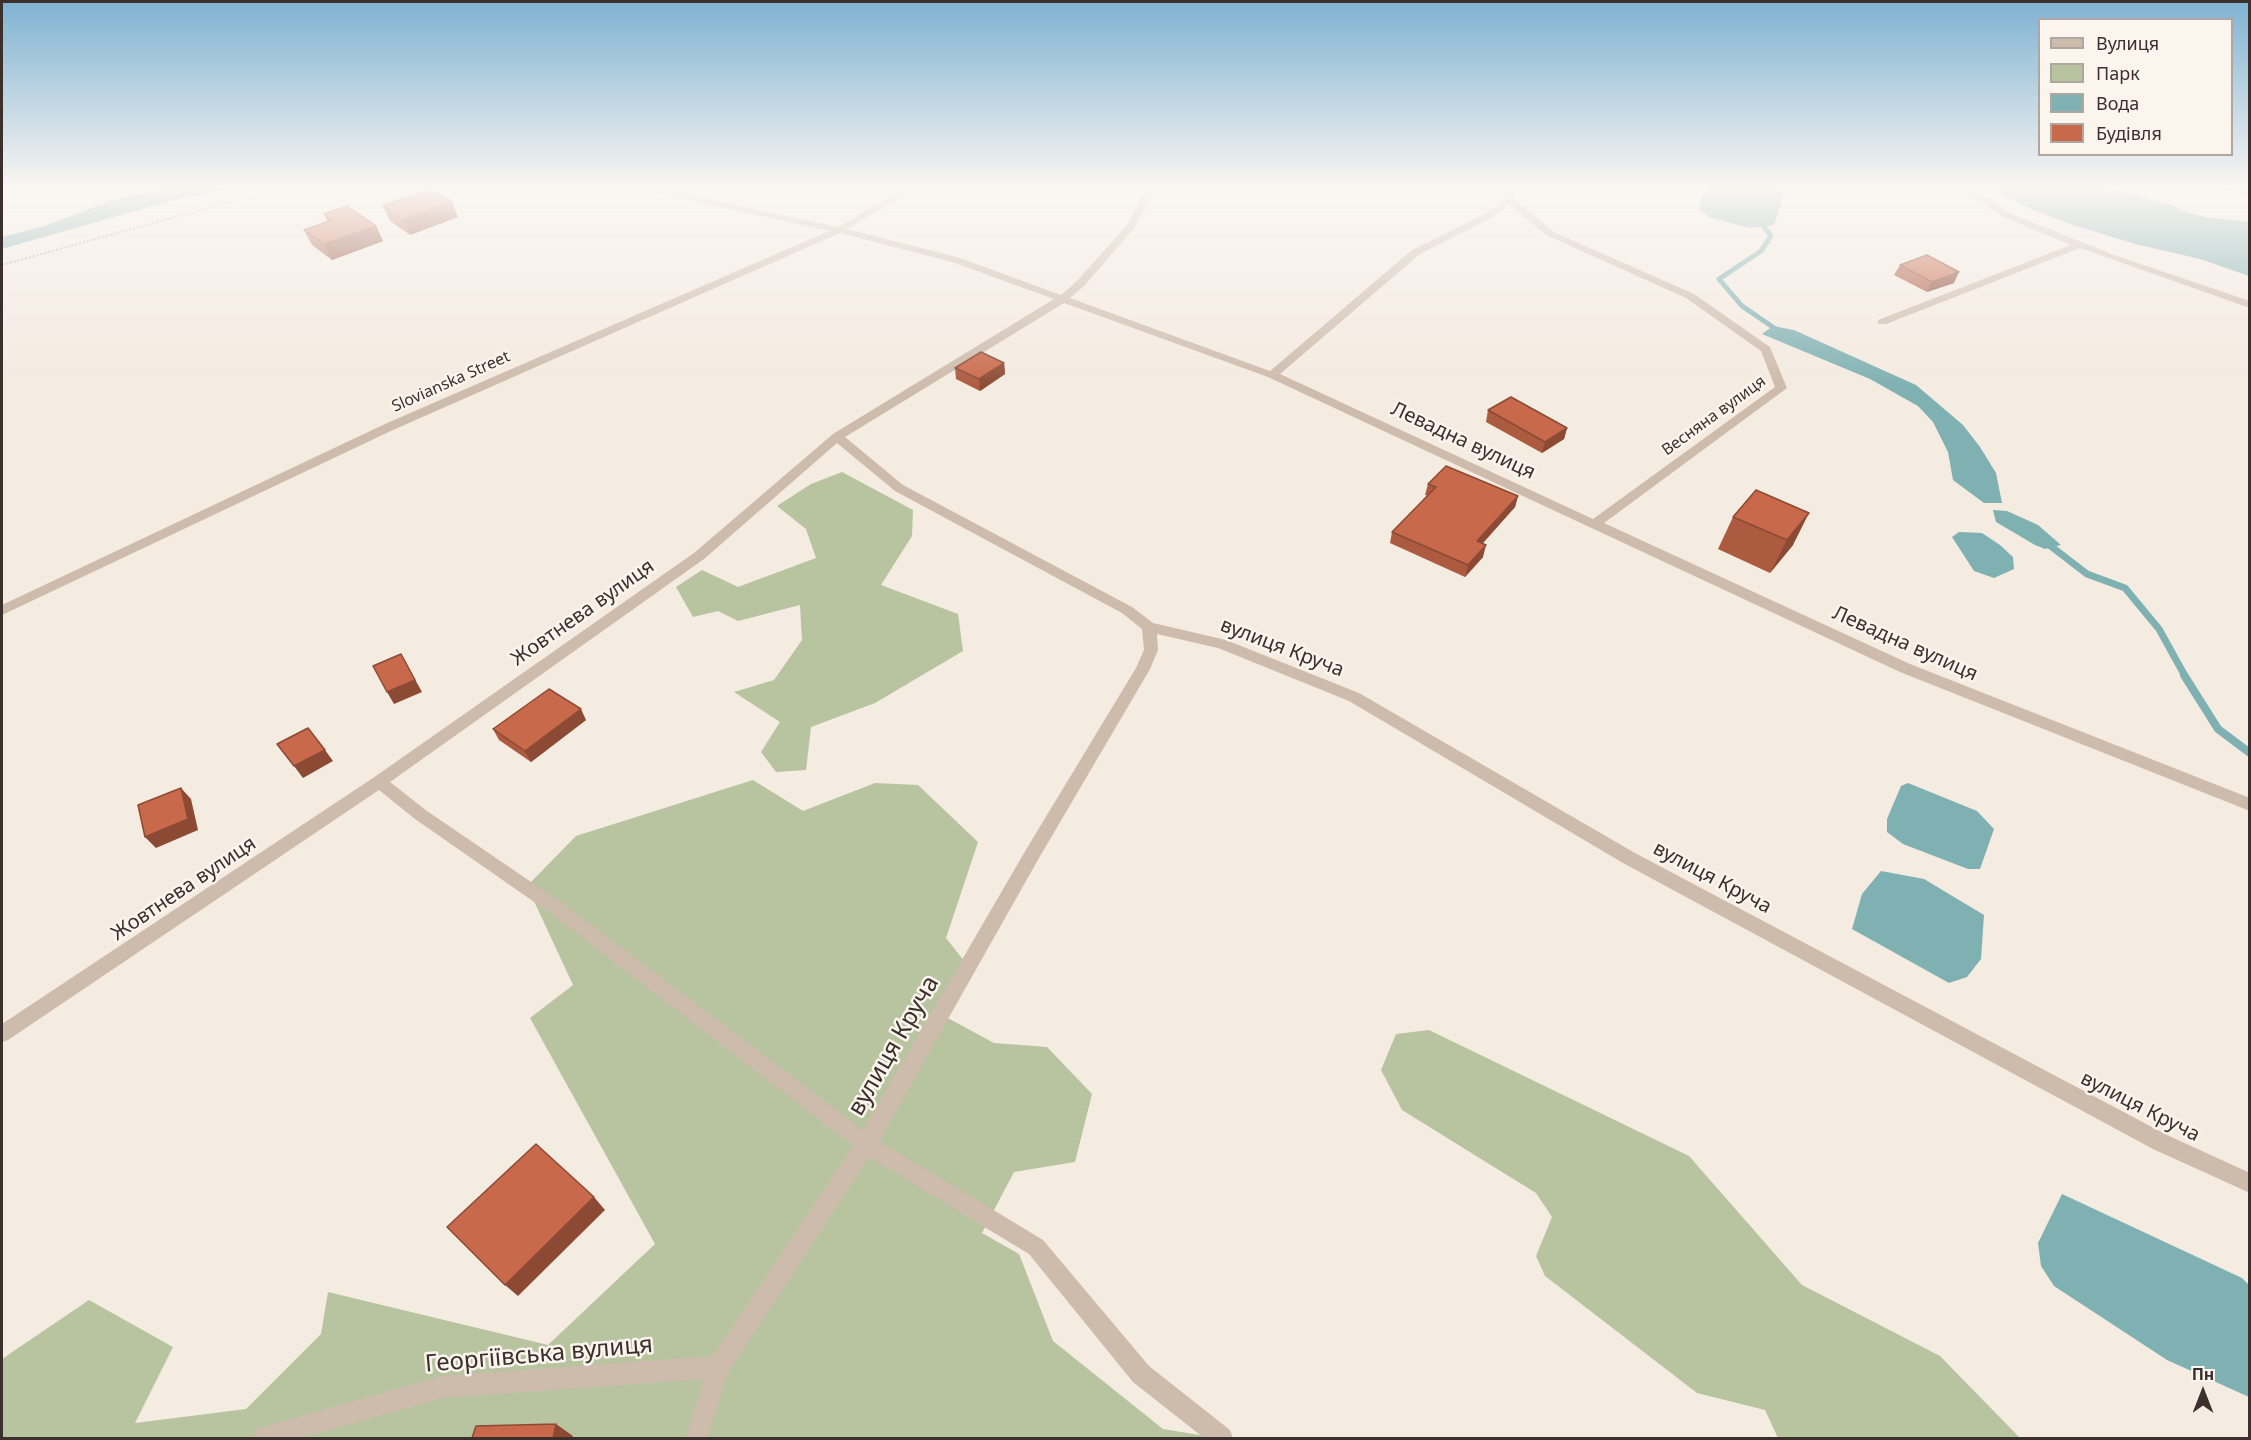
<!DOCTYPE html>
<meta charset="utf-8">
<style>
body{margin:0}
#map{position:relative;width:2251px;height:1440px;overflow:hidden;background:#f4ebe1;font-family:"Noto Sans",sans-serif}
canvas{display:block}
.frame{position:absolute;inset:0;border:3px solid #3b302b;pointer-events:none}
.legend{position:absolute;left:2038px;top:18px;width:195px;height:138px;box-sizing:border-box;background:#fbf5ee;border:2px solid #aea6a0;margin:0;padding:8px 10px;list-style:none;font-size:18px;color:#3b302b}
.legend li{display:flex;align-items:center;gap:12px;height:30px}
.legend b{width:30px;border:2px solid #aea6a0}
.north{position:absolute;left:2173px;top:1362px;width:60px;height:60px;-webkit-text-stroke:4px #fbf5ee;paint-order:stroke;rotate:0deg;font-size:16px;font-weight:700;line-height:24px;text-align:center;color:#3b302b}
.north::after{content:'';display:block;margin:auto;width:21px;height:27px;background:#3b302b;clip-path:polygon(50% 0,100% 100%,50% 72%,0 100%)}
</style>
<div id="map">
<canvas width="2251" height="1440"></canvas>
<div class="frame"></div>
<ul class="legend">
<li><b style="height:8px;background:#cdbbac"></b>Вулиця</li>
<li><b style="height:16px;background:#b8c4a0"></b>Парк</li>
<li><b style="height:16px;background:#7fb0b2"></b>Вода</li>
<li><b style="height:16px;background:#c8694b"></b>Будівля</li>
</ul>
<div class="north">Пн</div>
</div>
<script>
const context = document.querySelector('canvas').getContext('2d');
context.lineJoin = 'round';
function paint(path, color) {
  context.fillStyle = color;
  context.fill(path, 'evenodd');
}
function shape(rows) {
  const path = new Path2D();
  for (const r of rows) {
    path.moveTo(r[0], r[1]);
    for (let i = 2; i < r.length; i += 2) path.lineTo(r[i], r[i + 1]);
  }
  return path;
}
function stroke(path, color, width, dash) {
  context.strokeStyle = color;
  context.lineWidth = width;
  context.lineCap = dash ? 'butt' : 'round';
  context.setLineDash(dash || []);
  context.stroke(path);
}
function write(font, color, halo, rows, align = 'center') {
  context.font = font + ' "Noto Sans",sans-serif';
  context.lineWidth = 5;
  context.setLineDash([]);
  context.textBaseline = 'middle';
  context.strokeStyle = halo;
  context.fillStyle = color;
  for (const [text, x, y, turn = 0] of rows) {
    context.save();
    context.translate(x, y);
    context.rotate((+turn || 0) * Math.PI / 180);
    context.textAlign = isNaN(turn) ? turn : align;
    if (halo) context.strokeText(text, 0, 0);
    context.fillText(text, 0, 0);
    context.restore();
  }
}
const green = shape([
 [842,472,913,510,912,536,881,585,958,614,963,651,875,703,811,727,806,770,776,772,761,752,780,722,734,692,774,680,802,640,800,605,738,621,718,611,693,617,676,587,702,570,738,587,816,558,806,529,777,506,811,484],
 [753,780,803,811,875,783,918,785,978,842,946,938,965,962,944,1016,994,1043,1047,1047,1092,1094,1075,1162,1014,1172,982,1233,1019,1254,1053,1341,1163,1429,1218,1438,2,1438,2,1359,89,1300,173,1347,135,1423,246,1409,321,1334,328,1292,548,1345,655,1244,530,1018,573,985,527,886,576,836],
 [1429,1030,1689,1156,1802,1285,1940,1356,2020,1438,1778,1438,1765,1410,1697,1393,1545,1276,1536,1256,1552,1217,1536,1193,1402,1110,1381,1070,1396,1034]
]);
const water = shape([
 [170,187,237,187,173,200,2,249,2,237,45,226,110,201],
 [1713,187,1781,187,1781,204,1774,225,1749,228,1709,217,1699,209,1702,196],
 [1987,187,2099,187,2173,205,2182,211,2205,217,2249,222,2249,276,2200,259,2135,244,2073,225,2028,208],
 [1773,326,1794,330,1916,385,1963,425,1980,447,1996,473,2002,503,1984,503,1953,480,1948,452,1933,422,1918,406,1870,379,1762,334],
 [1993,510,2007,511,2038,525,2061,545,2045,549,2035,545,1996,522],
 [1959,532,1982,533,2000,545,2013,557,2014,569,1994,578,1974,571,1952,537],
 [1908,783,1977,811,1994,829,1980,869,1968,869,1903,844,1887,832,1887,819,1901,786],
 [1881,871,1924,879,1984,915,1981,959,1967,977,1949,983,1852,929,1862,894],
 [2062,1194,2242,1278,2249,1285,2249,1397,2167,1360,2054,1286,2041,1266,2038,1243]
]);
const streamFar2 = shape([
 [1759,220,1771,236,1761,251,1719,279,1742,306,1780,332]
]);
const streamFar1 = shape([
 [2048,544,2087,574,2125,588,2159,629,2185,676]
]);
const stream = shape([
 [2184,675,2218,729,2250,753]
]);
const path = shape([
 [2,265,283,187]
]);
const minor = shape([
 [631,187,649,187,838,227,907,187,918,187,847,229,960,258,1061,295,1076,282,1128,224,1146,187,1156,187,1135,227,1084,286,1070,298,1270,371,1412,250,1487,213,1504,199,1505,187,1515,187,1514,199,1554,232,1694,294,1770,347,1787,388,1604,523,1910,664,2250,798,2250,811,1900,672,1268,377,1064,303,845,437,903,485,1132,607,1153,623,1226,640,1359,693,1635,853,2167,1135,2250,1173,2250,1193,2153,1149,1623,863,1349,701,1218,648,1157,634,1158,650,1150,669,1039,858,879,1141,1043,1240,1149,1366,1230,1430,1233,1438,1204,1438,1133,1382,1029,1254,869,1157,728,1373,707,1438,685,1438,704,1379,442,1398,301,1438,252,1438,255,1430,263,1427,442,1376,713,1356,853,1146,550,913,415,819,379,790,8,1040,2,1042,2,1024,373,778,694,553,833,434,1054,299,952,262,840,233,393,430,2,615,2,605,385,424,829,231,631,187],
 [1509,205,1548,236,1686,298,1761,351,1775,387,1593,519,1280,374,1420,254,1493,217,1509,205],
 [837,443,895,491,1122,613,1142,629,1144,650,1136,668,1027,848,863,1130,562,903,427,811,390,782,704,559,837,443],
 [1959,187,1970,187,2009,213,2114,255,2250,301,2250,308,2080,248,1886,324,1878,324,1878,320,2071,245,2003,217,1959,187],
 [2218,187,2250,190,2250,196,2219,189,2218,187]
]);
const wall = shape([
 [383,206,458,217,410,235,390,221],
 [324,214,376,226,383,241,332,260,312,245,304,230,327,221],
 [1900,265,1954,283,1927,292,1894,275],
 [1004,363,1005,374,980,391,956,379,955,368],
 [1488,410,1567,428,1564,439,1542,453,1486,422],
 [1428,484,1518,496,1515,507,1482,544,1483,557,1465,577,1390,543,1392,532,1428,496,1425,495],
 [1756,490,1793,545,1770,573,1718,549,1733,517],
 [586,720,531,762,499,740,493,729]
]);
const shadedWall = shape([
 [452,202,458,217,410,235,403,220],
 [376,226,383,241,332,260,324,244],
 [1959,272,1954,283,1927,292,1932,282],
 [1004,363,1005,374,980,391,979,379],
 [1567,428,1564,439,1542,453,1545,442],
 [1518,496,1515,507,1474,553,1477,541],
 [1809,513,1793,545,1770,573,1787,540],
 [1486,545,1483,557,1465,577,1468,565],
 [401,654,422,692,394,704,387,692],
 [581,709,586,720,531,762,525,751],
 [325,750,333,761,303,778,294,766],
 [181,788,191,799,198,830,156,848,145,837],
 [594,1197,605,1210,518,1296,505,1285],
 [556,1424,573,1436,572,1438,553,1438]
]);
const building = shape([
 [431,189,452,202,403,220,383,206,431,189],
 [347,206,376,226,324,244,304,230,332,220,324,214,347,206],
 [1927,255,1959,272,1932,282,1900,265,1927,255],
 [981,352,1004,363,979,379,955,368,981,352],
 [1511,397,1567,428,1545,442,1488,410,1511,397],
 [1446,466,1518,496,1477,541,1486,545,1468,565,1392,532,1436,487,1428,484,1446,466],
 [1756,490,1809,513,1787,540,1733,517,1756,490],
 [401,654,415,680,387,692,373,666,401,654],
 [549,689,581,709,525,751,493,729,549,689],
 [308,728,325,750,294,766,277,744,308,728],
 [181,788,188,819,145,837,138,805,181,788],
 [536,1144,594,1197,505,1285,447,1227,536,1144],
 [556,1424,553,1438,472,1438,476,1426,556,1424]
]);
const farStreetnames = [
 ["Slovianska Street",451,382,-24],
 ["Весняна вулиця",1714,416,-36]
];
const streetNames = [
 ["Левадна вулиця",1463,441,25],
 ["Жовтнева вулиця",583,613,-35],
 ["Левадна вулиця",1905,644,24],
 ["вулиця Круча",1282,648,21],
 ["вулиця Круча",1712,878,28],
 ["Жовтнева вулиця",184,889,-34],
 ["вулиця Круча",2140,1107,27]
];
const nearStreetnames = [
 ["вулиця Круча",894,1046,-60],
 ["Георгіївська вулиця",539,1355,-5]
];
paint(green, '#b8c4a0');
paint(water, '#7fb0b2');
stroke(streamFar2, '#7fb0b2', 5);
stroke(streamFar1, '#7fb0b2', 7);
stroke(stream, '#7fb0b2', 8);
stroke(path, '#b9a596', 2, [2, 2]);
paint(minor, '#cdbbac');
paint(wall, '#ac5a40');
paint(shadedWall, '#8c4a34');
paint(building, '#c8694b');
stroke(building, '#8c4a34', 1.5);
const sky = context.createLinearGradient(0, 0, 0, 389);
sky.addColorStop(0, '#7eb2d2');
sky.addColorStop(0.48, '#faf6f2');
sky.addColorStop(1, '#faf6f200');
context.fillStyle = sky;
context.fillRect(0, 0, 2251, 389);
write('16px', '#3b302b', '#fbf5ee', farStreetnames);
write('20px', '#3b302b', '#fbf5ee', streetNames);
write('24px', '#3b302b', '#fbf5ee', nearStreetnames);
</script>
